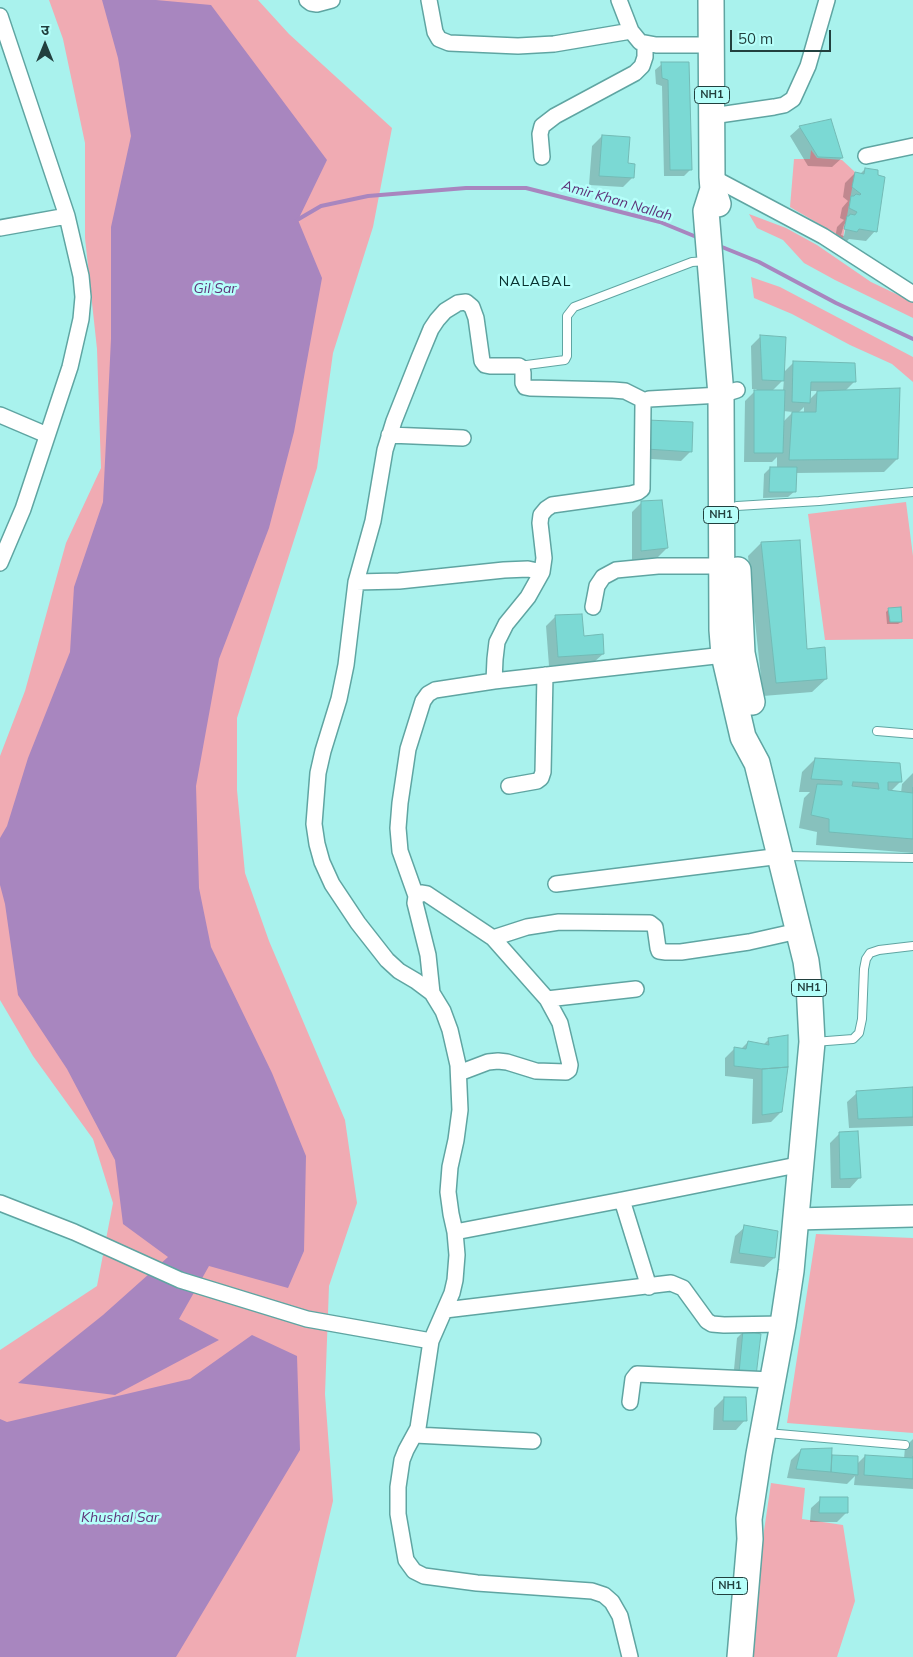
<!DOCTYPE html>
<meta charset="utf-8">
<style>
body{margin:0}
#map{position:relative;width:913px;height:1657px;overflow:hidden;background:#a9f2ed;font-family:Mulish,"Noto Sans Devanagari",sans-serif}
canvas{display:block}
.north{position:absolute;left:20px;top:20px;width:50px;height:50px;-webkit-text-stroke:4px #b6fffa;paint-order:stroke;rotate:0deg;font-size:14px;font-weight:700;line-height:20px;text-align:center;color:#22403e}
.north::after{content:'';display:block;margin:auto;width:18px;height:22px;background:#22403e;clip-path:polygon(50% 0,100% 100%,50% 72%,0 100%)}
.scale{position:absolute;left:730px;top:30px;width:101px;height:22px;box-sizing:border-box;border:2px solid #22403e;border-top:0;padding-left:6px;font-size:15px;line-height:18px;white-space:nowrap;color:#22403e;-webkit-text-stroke:4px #b6fffa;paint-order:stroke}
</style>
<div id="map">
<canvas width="913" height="1657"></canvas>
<div class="north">उ</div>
<div class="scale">50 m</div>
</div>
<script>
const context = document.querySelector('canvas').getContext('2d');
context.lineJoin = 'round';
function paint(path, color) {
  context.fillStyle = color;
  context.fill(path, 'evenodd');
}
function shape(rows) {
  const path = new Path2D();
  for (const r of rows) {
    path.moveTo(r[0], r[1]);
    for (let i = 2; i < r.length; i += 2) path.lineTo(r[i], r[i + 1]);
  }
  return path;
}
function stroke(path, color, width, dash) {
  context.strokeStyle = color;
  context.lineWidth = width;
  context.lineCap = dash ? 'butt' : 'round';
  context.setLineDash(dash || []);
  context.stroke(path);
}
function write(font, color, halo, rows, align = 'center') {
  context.font = font + ' Mulish,sans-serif';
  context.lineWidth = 5;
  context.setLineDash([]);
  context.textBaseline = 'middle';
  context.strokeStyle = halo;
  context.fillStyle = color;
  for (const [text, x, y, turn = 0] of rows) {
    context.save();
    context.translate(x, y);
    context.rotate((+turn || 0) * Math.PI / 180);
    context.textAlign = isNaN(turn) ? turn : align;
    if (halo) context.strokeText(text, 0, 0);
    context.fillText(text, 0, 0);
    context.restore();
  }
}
const green = shape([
 [49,0,258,0,289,34,392,128,373,227,333,353,317,468,237,718,237,790,245,873,269,941,345,1120,357,1203,329,1286,325,1394,333,1501,296,1657,0,1657,0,1350,97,1286,113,1203,93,1139,33,1056,0,1000,0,756,25,691,66,543,101,468,97,349,85,238,85,143,63,39],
 [811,150,817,158,842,160,855,172,843,238,790,207,794,159,810,159],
 [749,214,786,228,817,245,871,282,913,302,913,318,835,280,804,263,783,240,757,228],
 [751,277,780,287,913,357,913,382,892,364,850,345,792,314,754,298],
 [906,502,913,556,913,639,825,640,808,514],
 [816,1234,913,1238,913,1433,787,1423],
 [771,1483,805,1488,802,1519,843,1525,855,1601,837,1657,752,1657,758,1572]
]);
const water = shape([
 [102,0,156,0,211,5,327,160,298,220,322,278,294,432,269,528,219,659,196,786,199,888,211,947,272,1073,306,1156,304,1251,288,1288,209,1266,179,1319,219,1340,115,1395,18,1383,103,1315,168,1257,123,1224,115,1160,67,1069,18,995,5,904,0,885,0,838,7,826,28,758,70,652,74,587,103,502,111,339,111,227,131,136,118,58],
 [252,1335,297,1356,300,1450,176,1657,0,1657,0,1419,7,1422,190,1379]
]);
const shadow = shape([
 [688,63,691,169,684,176,664,176,662,86,656,84,655,70,662,64],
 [800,127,842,158,832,167,808,166,790,136],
 [602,136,627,164,632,178,623,187,589,185,592,146],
 [865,169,875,231,866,241,849,239,846,242,835,239,837,227,844,220,840,218,842,208,848,201,843,197,845,183,855,173,860,174],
 [847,221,844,236,841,235,844,225],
 [761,336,783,373,794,362,855,381,845,391,897,459,884,472,796,473,795,491,788,497,763,498,764,474,770,468,777,468,777,457,772,462,744,462,745,401,757,389,752,389,751,346],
 [784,379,783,391,772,391],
 [809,391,818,391,808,401],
 [804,407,804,413,798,413],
 [783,411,793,412,783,422],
 [638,431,691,451,681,461,637,458],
 [642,502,667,548,657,558,632,560,632,512],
 [761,543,806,651,826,679,812,692,763,696,748,556],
 [889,609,901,622,898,624,887,624,886,612],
 [556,616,603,654,593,663,549,666,546,626],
 [815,759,901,781,891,791,901,793,902,784,913,773,913,853,816,845,817,832,799,828,804,798,810,792,799,792,802,772],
 [769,1039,781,1112,771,1122,752,1124,753,1079,725,1076,725,1058,735,1048,741,1049,748,1042,763,1045],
 [913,1089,913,1126,849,1128,847,1102,857,1093],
 [840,1133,859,1178,850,1188,831,1188,830,1143],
 [745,1227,774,1258,764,1267,730,1263,735,1236],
 [743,1332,754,1375,733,1380,737,1338],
 [724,1398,745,1420,736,1430,713,1430,714,1408],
 [913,1439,913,1489,854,1485,855,1476,847,1484,787,1478,791,1460,801,1450,830,1456,857,1457,857,1464,865,1456,904,1459,905,1447],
 [821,1499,847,1512,837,1522,810,1522,811,1508]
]);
const stream = shape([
 [297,220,321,206,368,196,466,188,526,188,660,222,699,238],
 [717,245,759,262,836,303,913,339]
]);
const building = shape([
 [661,62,689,62,692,170,670,170,668,80,662,78,661,62],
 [831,119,843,158,818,157,799,126,831,119],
 [602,135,630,137,628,163,635,164,634,178,599,176,602,135],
 [865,168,878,170,878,175,885,177,877,232,859,229,857,232,844,229,847,216,849,216,850,214,855,215,857,212,849,208,851,196,854,196,856,194,860,195,861,194,852,187,855,172,864,174,865,168],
 [760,335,786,337,784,381,762,380,760,335],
 [793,361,855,363,856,382,811,382,810,403,792,402,793,361],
 [900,388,898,459,789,460,792,412,816,412,817,391,900,388],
 [754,390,785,390,783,453,754,453,754,390],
 [647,420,693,422,692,452,646,449,647,420],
 [770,467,797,467,796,492,769,492,770,467],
 [662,500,668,548,641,551,641,501,662,500],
 [800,540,807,649,825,647,827,679,776,683,761,542,800,540],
 [901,607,902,622,890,622,888,608,901,607],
 [582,614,584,636,603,634,604,654,558,657,555,615,582,614],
 [815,758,900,763,902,782,888,782,888,790,913,793,913,787,913,839,829,832,829,819,811,815,817,784,842,785,842,781,811,779,815,758],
 [853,782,878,783,879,789,852,786,853,782],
 [788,1035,788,1067,762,1069,734,1066,734,1047,746,1049,748,1041,769,1045,768,1038,788,1035],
 [788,1067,782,1112,762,1115,762,1069,788,1067],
 [913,1087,913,1117,858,1119,856,1091,913,1087],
 [858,1131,861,1178,840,1179,839,1132,858,1131],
 [744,1225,778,1231,775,1258,739,1253,744,1225],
 [743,1330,761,1334,756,1376,739,1373,743,1330],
 [724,1397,746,1397,747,1421,723,1421,724,1397],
 [832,1448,831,1472,796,1469,801,1449,832,1448],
 [832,1455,858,1456,858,1475,831,1472,832,1455],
 [865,1455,913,1458,913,1456,913,1479,864,1475,865,1455],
 [820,1497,848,1497,848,1513,819,1513,820,1497]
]);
const service = shape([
 [519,366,565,360,567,356,567,316,574,307,692,262,707,261],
 [737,506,819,501,913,492],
 [877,731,913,734],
 [783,856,913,858],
 [814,1042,853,1039,859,1033,862,1019,864,969,866,959,870,953,879,950,913,946],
 [767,1433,905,1445]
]);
const minor = shape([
 [307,0,311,3,317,4,332,0],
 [429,0,435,32,439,39,449,43,518,46,554,44,631,31],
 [619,0,631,31,640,42,656,45,711,45],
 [0,16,67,216,81,276,83,297,81,319,70,367,23,509,0,563],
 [712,116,774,107,784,105,793,99,808,66,827,0],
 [866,156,913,146],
 [542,157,540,134,542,126,555,116,635,73,642,66,645,57,645,44],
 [712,177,823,236,913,294],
 [0,228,67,216],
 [0,415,47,435],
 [389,435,463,438],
 [356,582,399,581,504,570,528,569,542,572],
 [593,607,597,586,603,577,616,570,658,566,722,566],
 [494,681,495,659,497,642,506,624,528,597,542,572,544,558,540,523,541,515,546,509,552,505,631,494,638,492,642,489,643,405,645,401,649,399,721,395,737,390],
 [509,786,537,781,541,778,543,772,545,675],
 [556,884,781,856],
 [416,896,400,851,398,828,400,803,408,749,423,701,428,694,435,690,494,681,724,655],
 [493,938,527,927,559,922,650,923,655,927,658,948,659,951,666,952,681,952,749,942,798,931],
 [432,993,428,955,415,903,416,896,421,893,427,894,493,938,547,999,560,1023,570,1065,569,1070,566,1072,536,1071,507,1062,498,1061,488,1062,459,1073],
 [547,999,636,989],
 [622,1200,649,1287],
 [0,1203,74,1232,180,1280,307,1319,431,1341],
 [455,1232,622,1200,802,1164],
 [445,1310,671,1283,683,1288,707,1321,712,1324,724,1325,783,1324],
 [630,1402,633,1379,637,1374,772,1380],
 [415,1435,533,1441],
 [630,1657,620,1616,612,1602,604,1595,592,1591,477,1583,424,1576,414,1571,406,1560,398,1514,398,1487,402,1460,406,1450,418,1428,431,1341,452,1293,455,1280,457,1255,455,1232,451,1214,448,1192,450,1167,456,1140,460,1110,458,1065,450,1030,443,1011,432,993,416,981,399,971,387,960,358,923,332,884,322,862,317,844,314,824,318,773,323,751,339,699,346,665,356,582,373,521,385,450,394,421,419,358,431,329,437,320,445,311,458,303,466,302,472,307,476,318,482,361,485,365,490,366,519,366,522,368,523,373,523,383,525,387,530,388,613,390,625,391,645,401]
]);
const secondary = shape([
 [796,1219,913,1216]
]);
const trunk = shape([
 [711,0,712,177,713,189,718,204],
 [713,189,706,211,721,395,722,630,724,655,743,737,757,763,806,961,809,984,812,1042,791,1271,783,1324,759,1454,749,1519,750,1539,740,1657],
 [738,570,742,653,752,702]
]);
const shields = [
 [712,95,35],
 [721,515,35],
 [809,988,35],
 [730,1586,35]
];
const shieldNames = [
 ["NH1",712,95],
 ["NH1",721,515],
 ["NH1",809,988],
 ["NH1",730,1586]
];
const waterNames = [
 ["Amir Khan Nallah",617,201,16],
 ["Gil Sar",215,289],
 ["Khushal Sar",120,1518]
];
const neighbourhoodNames = [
 ["NALABAL",535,282]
];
paint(green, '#f0abb3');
paint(water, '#a886bf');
paint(shadow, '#0003');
stroke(stream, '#a886bf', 4);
paint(building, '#7bd9d4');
stroke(building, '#73bab5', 1);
stroke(service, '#5fa5a2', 10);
stroke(minor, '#5fa5a2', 18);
stroke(secondary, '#5fa5a2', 24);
stroke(trunk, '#5fa5a2', 28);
stroke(service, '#fff', 8);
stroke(minor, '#fff', 15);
stroke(secondary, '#fff', 21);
stroke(trunk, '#fff', 25);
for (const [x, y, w] of shields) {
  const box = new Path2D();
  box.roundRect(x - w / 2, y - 8.5, w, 17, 4);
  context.fillStyle = '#b6fffa';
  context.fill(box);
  stroke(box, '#22403e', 1);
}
write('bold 11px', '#22403e', null, shieldNames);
write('italic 14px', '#5e3379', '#b6fffa', waterNames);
context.letterSpacing = '1px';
write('14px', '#09312f', '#b6fffa', neighbourhoodNames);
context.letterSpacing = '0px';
</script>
